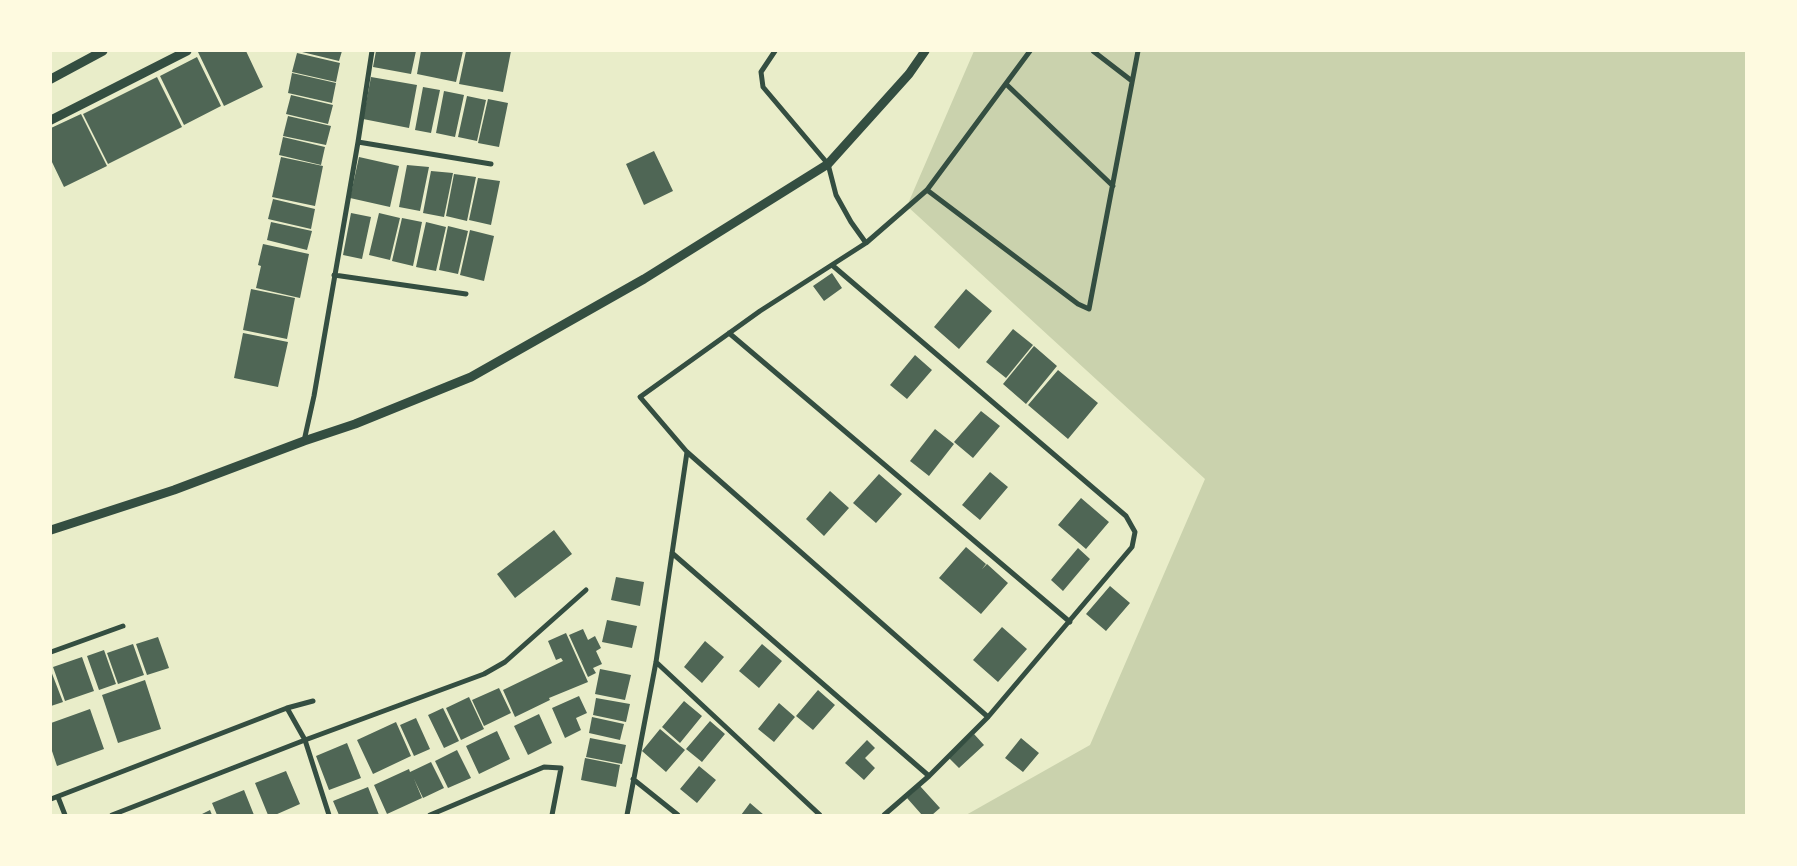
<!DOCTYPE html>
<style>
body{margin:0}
#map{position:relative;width:1797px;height:866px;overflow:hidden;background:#e9edc9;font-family:"IBM Plex Sans",sans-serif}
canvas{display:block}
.frame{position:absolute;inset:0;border:52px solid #fefae0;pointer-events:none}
</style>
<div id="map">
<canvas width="1797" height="866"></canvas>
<div class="frame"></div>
</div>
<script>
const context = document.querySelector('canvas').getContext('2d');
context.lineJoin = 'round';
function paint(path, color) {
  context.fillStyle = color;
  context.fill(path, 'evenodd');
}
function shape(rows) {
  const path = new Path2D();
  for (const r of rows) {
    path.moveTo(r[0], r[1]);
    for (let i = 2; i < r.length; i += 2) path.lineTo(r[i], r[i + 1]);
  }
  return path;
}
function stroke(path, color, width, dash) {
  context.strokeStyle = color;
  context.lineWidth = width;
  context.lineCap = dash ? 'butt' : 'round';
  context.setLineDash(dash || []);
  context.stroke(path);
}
const green = shape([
 [974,51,1746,51,1746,815,966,815,1090,745,1205,479,907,206]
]);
const building = shape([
 [200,51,246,51,263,87,224,106,198,52],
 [298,51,342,51,339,61],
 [376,51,416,51,411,74,373,67],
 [421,51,463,51,456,82,417,74],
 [466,51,511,51,503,92,459,84],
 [297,53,340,63,336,82,292,72],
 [197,57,221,106,184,125,160,76],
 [292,73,336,83,332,103,288,93],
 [157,77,182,127,108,164,83,114],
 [371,77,417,85,409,128,363,119],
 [423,87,440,90,431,133,415,130],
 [444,91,464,95,455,137,436,133],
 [291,95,333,105,328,124,286,114],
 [467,96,486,100,477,141,458,137],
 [488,99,508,103,499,147,478,143],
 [81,114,107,166,64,187,51,160,51,128],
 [288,116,331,126,326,145,283,136],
 [283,137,325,147,321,165,279,155],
 [654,151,673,191,644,205,626,164],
 [281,157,323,166,315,206,272,197],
 [359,157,399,166,390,207,350,198],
 [407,165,429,167,420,211,399,207],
 [431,171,453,173,444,217,423,213],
 [454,174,476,177,467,221,446,216],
 [478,178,500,181,491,225,469,220],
 [273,199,315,209,311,229,268,219],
 [351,213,371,217,362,259,343,255],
 [379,213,400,218,390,260,369,255],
 [402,218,422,222,413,266,392,261],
 [271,222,312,231,307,250,267,240],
 [426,222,446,227,436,271,416,267],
 [448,226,468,231,458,274,439,270],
 [470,230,494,236,484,281,460,275],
 [263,244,309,254,300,298,256,288,261,266,258,265],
 [832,273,842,288,824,301,813,286],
 [251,289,295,298,287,339,243,330],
 [966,289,992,311,959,349,934,327],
 [1013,329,1033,345,1006,378,986,362],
 [243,333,288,342,278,387,234,378],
 [1034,346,1057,366,1026,404,1003,384],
 [915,355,932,370,907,399,890,385],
 [1058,370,1098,403,1068,439,1028,405],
 [981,411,1000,426,973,458,954,442],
 [935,429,954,444,929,476,910,461],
 [990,472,1008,487,980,520,962,505],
 [879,474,902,494,876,523,853,503],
 [830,491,849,508,824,536,806,519],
 [1081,498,1109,522,1086,549,1058,525],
 [554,530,572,554,515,598,497,574],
 [966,547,986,564,982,569,987,564,1008,583,981,614,939,578],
 [1078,548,1090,559,1063,591,1051,580],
 [616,577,644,582,640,606,611,600],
 [1110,586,1130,603,1106,631,1086,614],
 [607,620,637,626,632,648,602,642],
 [1002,627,1027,649,998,682,973,660],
 [583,629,588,640,595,636,601,648,596,651,602,664,593,668,596,673,588,677,569,635],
 [566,633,588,682,549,698,550,700,515,717,503,690,563,661,561,658,556,660,548,641],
 [158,637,169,668,147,675,136,644],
 [705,641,724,657,702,683,684,667],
 [133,644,144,675,118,684,107,653],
 [762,644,782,661,759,688,739,671],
 [104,650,116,684,99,690,87,656],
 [82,657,94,691,65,701,53,667],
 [600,669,631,675,625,700,595,694],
 [51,671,63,702,51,706],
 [145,680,161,729,118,743,102,695],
 [499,688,511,713,484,726,472,700],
 [818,690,835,705,813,730,796,716],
 [579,696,587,713,576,718,581,730,565,738,552,708],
 [469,697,484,729,461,740,446,708],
 [596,698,630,704,626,722,593,715],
 [684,701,702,716,680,743,662,727],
 [779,703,795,717,774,742,758,729],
 [443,708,459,741,444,748,428,715],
 [90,709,104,749,57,766,51,748,51,723],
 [539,714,552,743,528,755,514,726],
 [592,717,624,724,620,740,589,733],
 [416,718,430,749,414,756,400,725],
 [710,721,725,734,702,762,686,749],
 [396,722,411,756,373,774,357,740],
 [660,729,685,750,666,772,642,751],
 [497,731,510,759,479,774,466,746],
 [974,734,984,745,959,768,949,758],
 [590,738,626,745,622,764,586,757],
 [1021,738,1039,753,1023,772,1005,758],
 [867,740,875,748,865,758,875,768,864,780,845,763],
 [347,743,361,778,329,790,316,756],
 [457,750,471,778,448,788,435,761],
 [585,758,620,765,616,787,581,780],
 [431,762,444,788,423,798,414,779,422,798,387,814,374,785,409,769,410,772],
 [699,766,716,780,697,803,680,789],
 [286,771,300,804,275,815,268,815,255,783],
 [920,786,940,808,932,815,922,815,907,798],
 [368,787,379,815,339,815,333,801],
 [244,790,254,815,217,815,212,803],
 [750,803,764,815,741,815],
 [210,810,212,815,200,815]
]);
const minor = shape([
 [775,51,761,72,763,87,828,164,836,195,851,222,866,243],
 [1093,51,1132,81],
 [1006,84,1113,186],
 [358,142,491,164],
 [927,190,1078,304,1089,309,1138,51],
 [832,265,1126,516,1135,532,1132,547,988,717,929,776,884,815],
 [334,275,466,294],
 [729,333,1070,622],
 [304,441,314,396,358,142,372,51],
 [672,553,929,776],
 [51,652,123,626],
 [656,662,820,815],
 [313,701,287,708,305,740,329,815],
 [988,717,687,452,640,397,760,311,866,243,927,190,1030,51],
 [633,779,678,815],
 [58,797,65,815],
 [51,799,287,708],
 [112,815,305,740,484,674,505,662,586,590],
 [430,815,544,767,561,768,552,815],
 [627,815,656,662,687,452]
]);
const tertiary = shape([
 [51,79,103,51],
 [51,120,187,51],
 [51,530,174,490,304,441,355,424,471,377,644,279,828,164,909,74,925,51]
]);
paint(green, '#cad2ad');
paint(building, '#4f6655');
stroke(minor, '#344e41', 5);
stroke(tertiary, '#344e41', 9);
</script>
